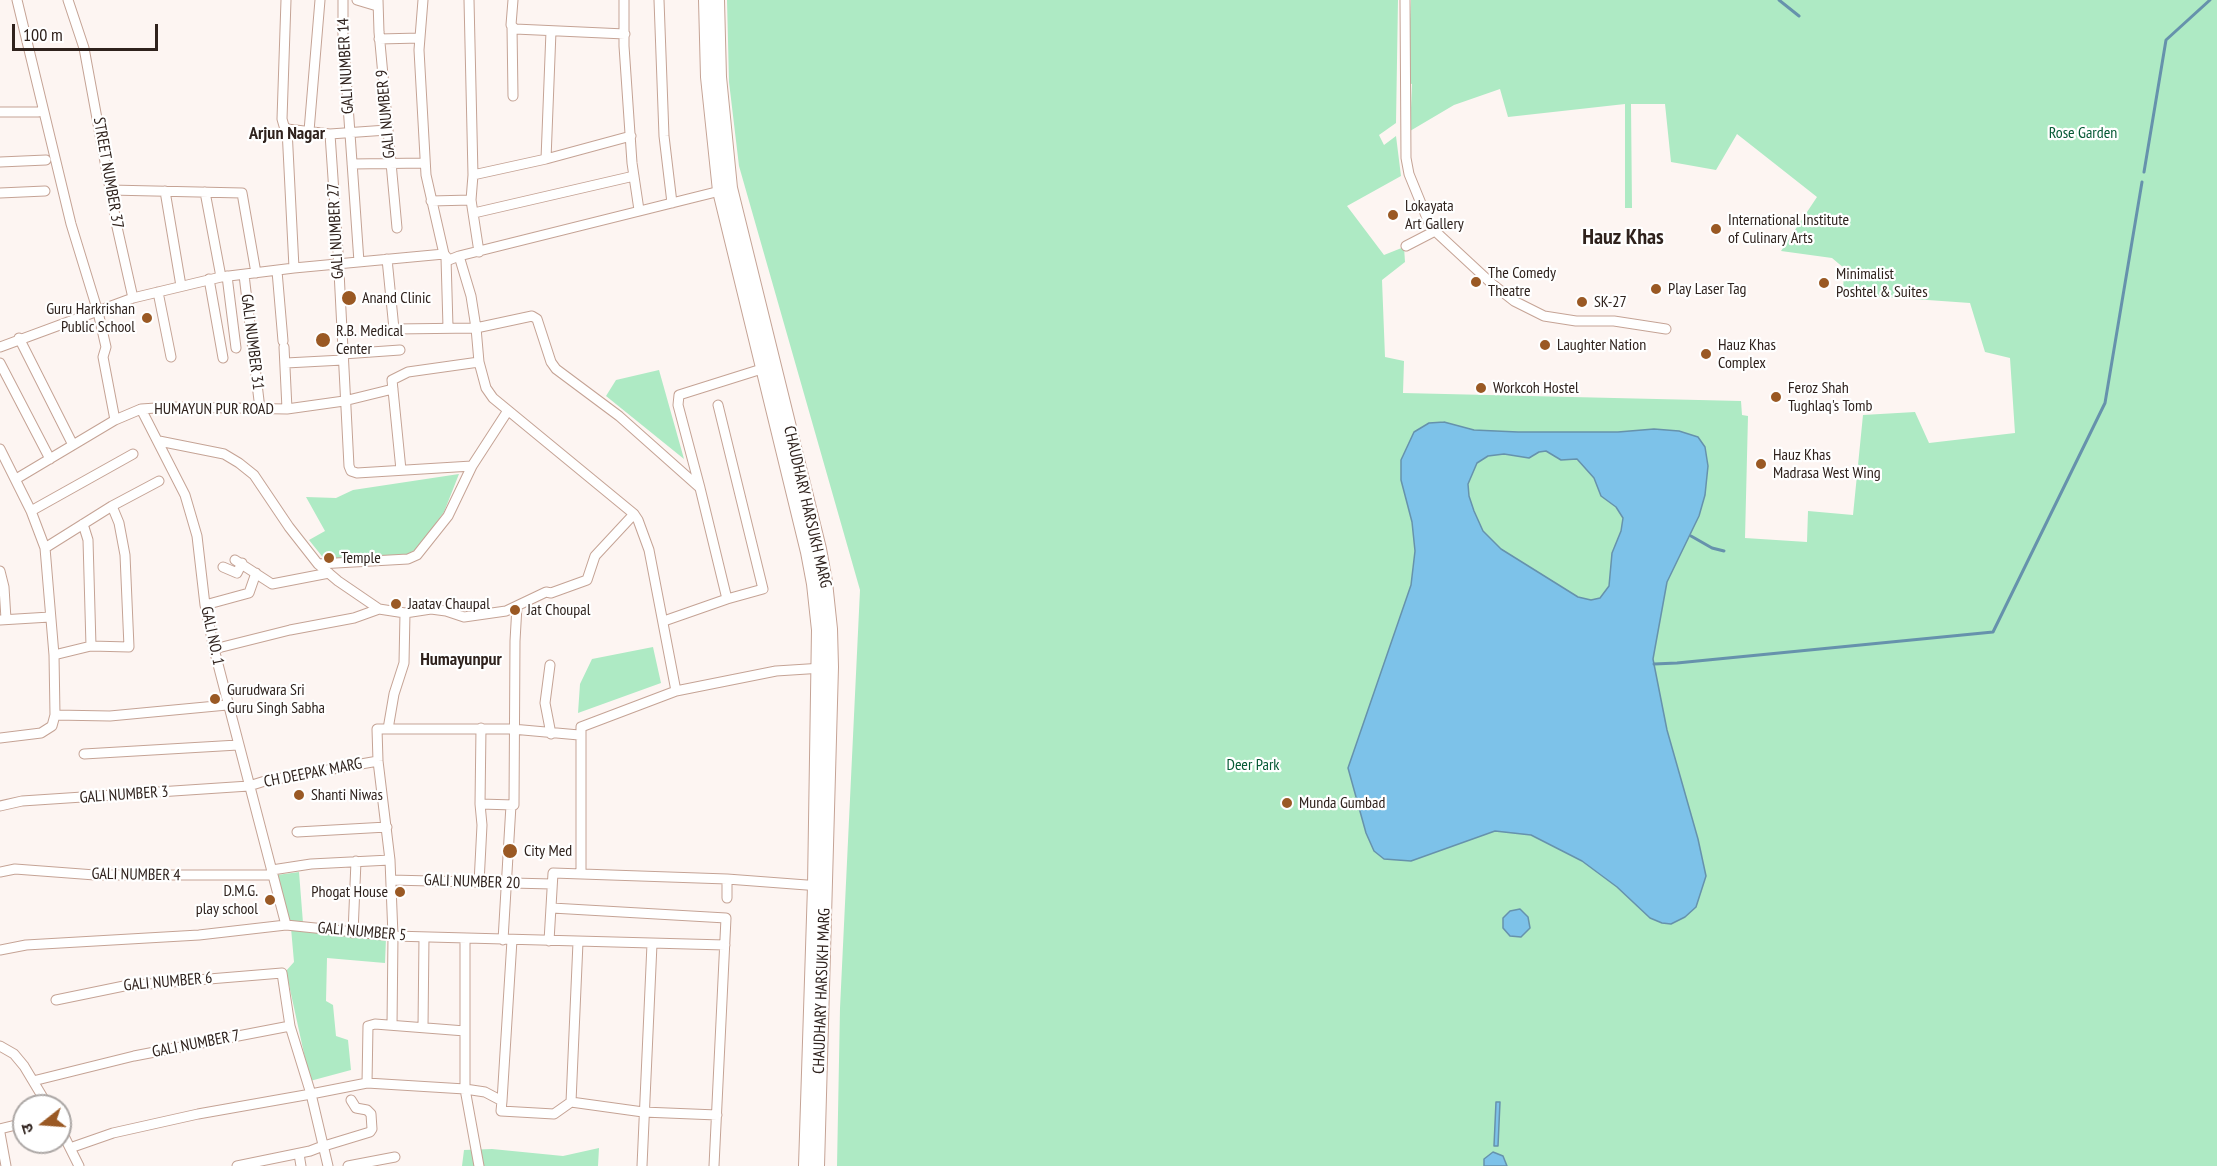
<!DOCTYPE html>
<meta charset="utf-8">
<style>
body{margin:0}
#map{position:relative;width:2217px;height:1166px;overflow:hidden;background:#fdf5f2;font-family:"PT Sans Narrow","Noto Sans Devanagari",sans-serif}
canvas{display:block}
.north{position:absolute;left:12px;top:1094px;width:60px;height:60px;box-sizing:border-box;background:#fff;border:2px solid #aca7a5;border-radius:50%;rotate:253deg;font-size:16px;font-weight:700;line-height:24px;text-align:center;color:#2f221d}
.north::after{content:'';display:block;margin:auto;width:21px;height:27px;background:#9a5924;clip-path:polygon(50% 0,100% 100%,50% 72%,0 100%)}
.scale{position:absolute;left:12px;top:24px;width:146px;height:27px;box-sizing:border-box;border:3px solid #2f221d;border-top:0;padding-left:8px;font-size:18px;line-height:21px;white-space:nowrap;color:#2f221d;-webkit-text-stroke:4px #fff;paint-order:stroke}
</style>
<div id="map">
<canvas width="2217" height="1166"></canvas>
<div class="north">उ</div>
<div class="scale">100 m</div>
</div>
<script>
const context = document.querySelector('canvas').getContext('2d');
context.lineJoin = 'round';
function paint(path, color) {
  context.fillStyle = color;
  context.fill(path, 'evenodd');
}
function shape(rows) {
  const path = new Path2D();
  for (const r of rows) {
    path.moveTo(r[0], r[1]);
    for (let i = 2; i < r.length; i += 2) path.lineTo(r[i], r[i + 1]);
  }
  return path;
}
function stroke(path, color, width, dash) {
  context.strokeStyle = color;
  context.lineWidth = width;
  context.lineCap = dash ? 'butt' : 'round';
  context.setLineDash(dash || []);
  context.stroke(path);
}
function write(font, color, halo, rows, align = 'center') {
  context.font = font + ' "PT Sans Narrow",sans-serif';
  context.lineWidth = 4.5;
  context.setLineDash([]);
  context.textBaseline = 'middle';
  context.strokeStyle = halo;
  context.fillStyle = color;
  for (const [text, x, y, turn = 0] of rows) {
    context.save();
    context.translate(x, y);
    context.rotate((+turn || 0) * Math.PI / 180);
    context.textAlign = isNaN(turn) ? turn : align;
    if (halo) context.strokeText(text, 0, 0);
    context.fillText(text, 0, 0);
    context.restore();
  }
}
const green = shape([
 [727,0,1398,0,1396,123,1379,135,1384,145,1396,136,1401,176,1347,206,1384,255,1404,247,1405,262,1382,280,1385,357,1404,361,1403,393,1741,401,1742,415,1748,416,1745,538,1807,542,1808,511,1853,515,1863,415,1915,412,1929,443,2015,433,2010,358,1985,352,1970,303,1843,294,1844,268,1832,258,1781,251,1817,197,1737,134,1716,170,1671,162,1665,104,1631,104,1632,208,1625,208,1625,104,1508,117,1500,89,1454,105,1410,131,1412,84,1407,83,1411,0,2217,0,2217,1166,837,1166,840,1008,860,590,739,166,729,82],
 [659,370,684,459,606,396,616,380],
 [459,474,444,512,417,549,404,556,325,560,309,540,325,531,306,497,336,498,353,490],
 [653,647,661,683,578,713,580,684,592,659],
 [299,872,303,923,289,923,277,875],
 [291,928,386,938,385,963,327,958,326,1001,333,1005,336,1036,348,1040,351,1070,310,1081,286,971,294,962],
 [599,1148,598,1166,462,1166,464,1150,492,1149,563,1156]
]);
const water = shape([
 [1444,422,1474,430,1518,432,1618,432,1654,429,1679,431,1698,437,1705,447,1708,466,1705,495,1699,516,1667,582,1653,659,1667,730,1698,839,1706,876,1696,907,1685,917,1671,924,1662,923,1650,918,1617,887,1582,861,1531,835,1495,831,1411,861,1384,859,1374,851,1366,833,1348,768,1411,585,1415,551,1412,522,1401,480,1401,460,1414,432,1429,423,1444,422],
 [1546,451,1561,460,1577,459,1594,478,1601,496,1616,507,1623,518,1621,531,1612,553,1609,586,1600,598,1591,600,1578,597,1501,549,1483,531,1474,511,1469,496,1468,484,1477,463,1488,456,1504,454,1529,458,1539,452,1546,451],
 [1520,909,1528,917,1530,928,1521,937,1510,936,1503,928,1503,918,1510,911,1520,909],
 [1496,1102,1500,1102,1498,1146,1494,1146,1496,1102],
 [1493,1152,1503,1156,1507,1166,1484,1166,1484,1159,1493,1152]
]);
const stream = shape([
 [1779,0,1799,16],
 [2144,172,2166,40,2210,0],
 [1691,536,1712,548,1724,551],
 [1654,664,1677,663,1993,632,2105,403,2142,182]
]);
const street = shape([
 [17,0,71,224,98,312,106,347,103,357,115,420],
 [68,0,84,48,117,227,133,298],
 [286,0,282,119,284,126,287,129,330,134,387,130],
 [343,0,343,34,359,262],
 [357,0,377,6],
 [378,0,379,32,397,228],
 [423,0,419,50,426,175,444,254,449,260,459,256],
 [469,0,473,175,471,200,479,252],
 [513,0,511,25,515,29,625,34],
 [624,0,624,46,632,163,639,210],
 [659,0,664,136,672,203],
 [1405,0,1406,158,1409,174,1429,223,1435,231,1491,283,1514,301,1544,316,1576,321,1614,321,1666,329],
 [512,27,513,96],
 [379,39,420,38],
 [0,112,38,112],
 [287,129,294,268,444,254],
 [309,131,320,0],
 [330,134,338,252,349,466,351,471,357,473,472,466],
 [546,159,551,31],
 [0,162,46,160],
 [352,164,425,163],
 [473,175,546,159,631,136],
 [110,190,242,193,256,273],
 [724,190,459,256,471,296,476,328,479,362,486,388,493,398,634,514,638,520,649,550,676,691,776,671,823,668],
 [165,191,181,286],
 [205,192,221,277],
 [0,193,45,191],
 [431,201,471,200],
 [474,213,634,176],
 [1406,246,1435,231],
 [446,258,448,327],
 [387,259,394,329,476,328,532,316,537,319,551,362,556,369,619,416,700,488,727,599,763,589,718,405],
 [277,271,283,341],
 [244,275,260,409],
 [227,276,236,348],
 [209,279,223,358],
 [158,292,171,357],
 [19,338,73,445],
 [0,347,133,298,221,277,294,268],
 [284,347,287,409],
 [343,354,400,350],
 [0,363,50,459],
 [286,363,343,360],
 [141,409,185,495,197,536,205,605,214,649,286,925],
 [159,441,224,454,239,463,254,475,289,527,318,564,338,581,379,609],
 [0,449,31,511,45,548,54,655,55,715,52,726,41,733,0,738],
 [401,470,392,380,408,372,479,362],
 [16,479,115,420,141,409,171,407,287,409,344,401,393,389],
 [700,488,678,405,679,395,768,367],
 [31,511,133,454],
 [83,524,88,540,91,646],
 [45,548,112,506,159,481],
 [235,560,272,584,329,573],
 [318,564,408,559,417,555,448,516,472,466,507,412],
 [223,567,237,573,242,563],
 [0,571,4,587,6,619],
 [205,605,249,593,256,573],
 [0,620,50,617],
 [664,621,727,599],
 [214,649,290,630,354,618,379,609,405,613,431,609,446,611,464,617,506,611,546,592,551,593,587,580,595,556,634,514],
 [54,655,91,646,129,647,125,555,119,523,112,506],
 [550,665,545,703,551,734],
 [55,715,110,716,227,705],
 [388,729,394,694,404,663,405,613],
 [84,754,238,745],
 [480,804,514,805,515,641,517,606],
 [0,806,22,801,249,786,265,781,378,761],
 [297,832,387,827],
 [390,860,378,761,377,729,512,729,579,735],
 [272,870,311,864,390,860,393,936,392,1025],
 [0,872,15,869,95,875,273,875],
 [581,874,581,727,676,691],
 [391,880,552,884],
 [479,883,482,825,480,804,481,728],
 [727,898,727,879],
 [552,908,726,918,714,1166],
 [353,933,356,861],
 [465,938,465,1089,479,1166],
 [503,940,511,805],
 [549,941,553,873,727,879,820,886],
 [0,950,26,945,199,935,286,925,393,936,725,945],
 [56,1000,124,986,282,973,290,1026],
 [423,1027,424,937],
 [0,1046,14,1054,24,1066,48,1106],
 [33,1081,134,1056,290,1026,311,1094,198,1114,113,1133,70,1148],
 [367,1083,368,1026,375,1024,465,1031],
 [502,1101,512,940],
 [571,1102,578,942],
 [60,1128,79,1166],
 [0,1129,24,1123],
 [0,1133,6,1166],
 [324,1146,370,1132,372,1129,371,1114,367,1110,356,1108,351,1100],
 [299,1154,301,1166],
 [237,1166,310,1151,323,1146],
 [328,1166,311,1094,367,1083,465,1089,485,1092,502,1101,501,1111,554,1114,571,1102,643,1112,717,1115],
 [348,1166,395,1157],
 [642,1166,652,944]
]);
const secondary = shape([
 [706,0,708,77,720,191,808,552,814,584,819,630,815,886,806,1166],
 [717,0,719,77,730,188,819,549,825,582,830,629,831,667,817,1166]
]);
const markers = [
 [1393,215,6,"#9a5924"],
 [1716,229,6,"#9a5924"],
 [1476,282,6,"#9a5924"],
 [1824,283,6,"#9a5924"],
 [1656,289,6,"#9a5924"],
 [349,298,8,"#9a5924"],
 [1582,302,6,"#9a5924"],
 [147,318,6,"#9a5924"],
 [323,340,8,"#9a5924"],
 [1545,345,6,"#9a5924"],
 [1706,354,6,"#9a5924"],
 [1481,388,6,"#9a5924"],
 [1776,397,6,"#9a5924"],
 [1761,464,6,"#9a5924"],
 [329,558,6,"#9a5924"],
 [396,604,6,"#9a5924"],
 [515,610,6,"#9a5924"],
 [215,699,6,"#9a5924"],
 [299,795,6,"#9a5924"],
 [1287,803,6,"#9a5924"],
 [510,851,8,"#9a5924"],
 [400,892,6,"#9a5924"],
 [270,900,6,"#9a5924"]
];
const streetNames = [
 ["GALI NUMBER 14",346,66,-93],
 ["GALI NUMBER 9",386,114,-95],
 ["STREET NUMBER 37",108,173,80],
 ["GALI NUMBER 27",336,231,-93],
 ["GALI NUMBER 31",252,342,83],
 ["HUMAYUN PUR ROAD",214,409],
 ["CHAUDHARY HARSUKH MARG",807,507,77],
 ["GALI NO. 1",212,636,78],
 ["CH DEEPAK MARG",313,773,-11],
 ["GALI NUMBER 3",124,795,-4],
 ["GALI NUMBER 4",136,875,1],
 ["GALI NUMBER 20",472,882,2],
 ["GALI NUMBER 5",362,932,5],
 ["GALI NUMBER 6",168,982,-5],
 ["CHAUDHARY HARSUKH MARG",822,991,-88],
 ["GALI NUMBER 7",196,1044,-11]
];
const parkNames = [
 ["Rose Garden",2083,133],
 ["Deer Park",1253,765]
];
const poiNames = [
 ["Lokayata",1405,206],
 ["Art Gallery",1405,224],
 ["International Institute",1728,220],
 ["of Culinary Arts",1728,238],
 ["The Comedy",1488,273],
 ["Theatre",1488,291],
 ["Minimalist",1836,274],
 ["Poshtel & Suites",1836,292],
 ["Play Laser Tag",1668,289],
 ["Anand Clinic",362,298],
 ["SK-27",1594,302],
 ["Guru Harkrishan",135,309,"right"],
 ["Public School",135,327,"right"],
 ["R.B. Medical",336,331],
 ["Center",336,349],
 ["Laughter Nation",1557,345],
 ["Hauz Khas",1718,345],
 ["Complex",1718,363],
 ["Workcoh Hostel",1493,388],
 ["Feroz Shah",1788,388],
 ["Tughlaq's Tomb",1788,406],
 ["Hauz Khas",1773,455],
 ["Madrasa West Wing",1773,473],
 ["Temple",341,558],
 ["Jaatav Chaupal",408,604],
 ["Jat Choupal",527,610],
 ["Gurudwara Sri",227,690],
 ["Guru Singh Sabha",227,708],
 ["Shanti Niwas",311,795],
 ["Munda Gumbad",1299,803],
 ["City Med",524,851],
 ["D.M.G.",258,891,"right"],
 ["play school",258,909,"right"],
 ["Phogat House",388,892,"right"]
];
const neighbourhoodNames = [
 ["Arjun Nagar",287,134],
 ["Humayunpur",461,660]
];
const districtNames = [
 ["Hauz Khas",1623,238]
];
paint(green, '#aeeac4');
paint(water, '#7dc2e9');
stroke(water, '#6692ac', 1.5);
stroke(stream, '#6692ac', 3);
stroke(street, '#c5a395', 11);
stroke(secondary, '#c5a395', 16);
stroke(street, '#fff', 9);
stroke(secondary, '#fff', 14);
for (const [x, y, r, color] of markers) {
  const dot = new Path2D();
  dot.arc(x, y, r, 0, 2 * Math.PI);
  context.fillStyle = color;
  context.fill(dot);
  stroke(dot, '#fff', 2);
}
write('16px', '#2f221d', '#fff', streetNames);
write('16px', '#065935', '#fff', parkNames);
write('16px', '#2f221d', '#fff', poiNames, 'left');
write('bold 18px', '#2f221d', '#fff', neighbourhoodNames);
write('bold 22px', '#2f221d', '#fff', districtNames);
</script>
